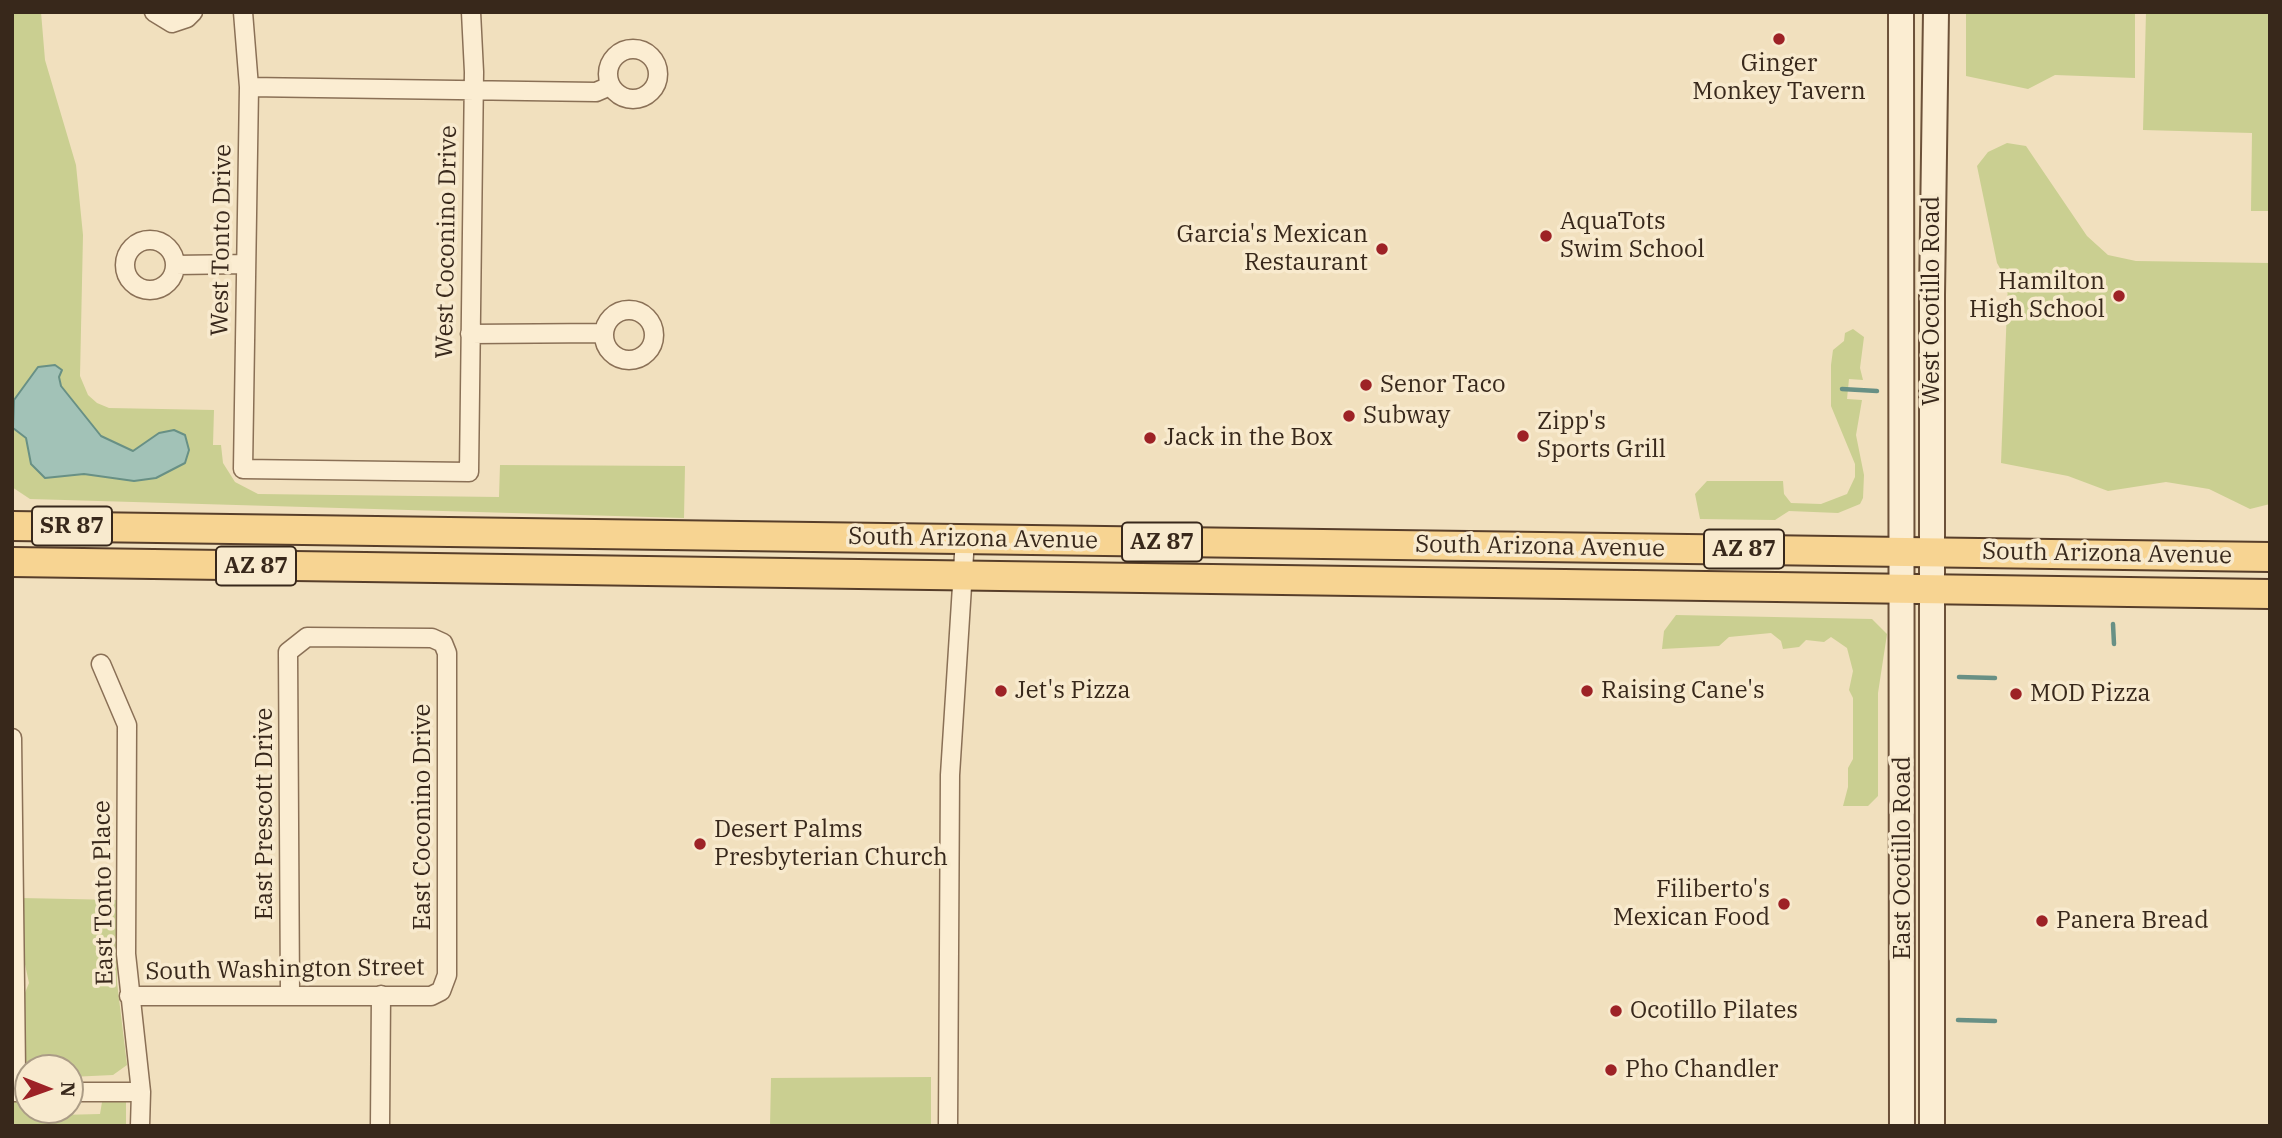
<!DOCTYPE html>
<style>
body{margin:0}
#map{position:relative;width:2282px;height:1138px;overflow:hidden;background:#f1e0be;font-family:"IBM Plex Serif",serif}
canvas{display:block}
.frame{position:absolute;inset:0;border:14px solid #38281b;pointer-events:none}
.north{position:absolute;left:14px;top:1054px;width:70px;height:70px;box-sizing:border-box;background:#f8eace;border:2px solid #ab9c86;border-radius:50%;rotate:91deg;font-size:19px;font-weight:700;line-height:28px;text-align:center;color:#38281b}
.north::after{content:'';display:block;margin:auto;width:24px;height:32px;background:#9d2226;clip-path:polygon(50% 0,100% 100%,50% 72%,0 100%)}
</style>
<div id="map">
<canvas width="2282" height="1138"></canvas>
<div class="frame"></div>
<div class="north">N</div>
</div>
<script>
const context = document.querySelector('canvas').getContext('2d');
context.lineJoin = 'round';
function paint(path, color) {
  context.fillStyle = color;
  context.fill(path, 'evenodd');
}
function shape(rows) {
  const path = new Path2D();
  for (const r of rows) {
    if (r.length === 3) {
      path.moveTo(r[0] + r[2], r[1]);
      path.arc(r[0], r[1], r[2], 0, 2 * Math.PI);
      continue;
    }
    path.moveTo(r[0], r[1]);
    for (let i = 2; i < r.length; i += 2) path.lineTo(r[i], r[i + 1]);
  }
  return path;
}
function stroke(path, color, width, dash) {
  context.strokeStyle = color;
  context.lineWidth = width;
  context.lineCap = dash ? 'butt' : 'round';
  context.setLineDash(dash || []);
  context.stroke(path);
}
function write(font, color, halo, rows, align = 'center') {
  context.font = font + ' "IBM Plex Serif",serif';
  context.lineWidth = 7;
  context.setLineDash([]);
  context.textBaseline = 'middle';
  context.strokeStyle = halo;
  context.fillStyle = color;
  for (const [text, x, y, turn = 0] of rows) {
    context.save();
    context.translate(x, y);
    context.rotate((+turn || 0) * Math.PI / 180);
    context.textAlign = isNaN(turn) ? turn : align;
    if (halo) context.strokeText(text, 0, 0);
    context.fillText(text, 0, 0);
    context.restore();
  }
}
const green = shape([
 [12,12,41,12,45,60,76,165,83,235,80,376,88,395,97,403,109,408,214,410,213,445,221,445,223,463,235,482,258,494,499,497,500,465,685,466,684,518,30,499,12,487],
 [1966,12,2135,12,2135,78,2055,75,2028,89,1966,76],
 [2146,12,2270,12,2270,211,2251,211,2252,133,2143,130],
 [2007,143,2026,146,2087,236,2108,255,2136,261,2270,263,2270,504,2250,509,2209,489,2166,482,2108,491,2068,476,2001,463,2008,282,1997,263,1977,166,1988,152],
 [1853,329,1864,337,1860,368,1863,380,1849,379,1847,399,1862,400,1856,435,1864,475,1863,498,1860,504,1838,513,1789,511,1775,520,1700,519,1695,494,1707,481,1783,481,1784,494,1791,503,1821,504,1847,494,1855,477,1855,464,1831,406,1831,365,1833,350,1844,341,1845,333],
 [1676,615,1872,619,1887,634,1878,693,1878,796,1868,806,1843,806,1848,787,1848,768,1853,759,1853,698,1849,690,1853,671,1847,648,1831,637,1824,642,1806,640,1799,647,1783,649,1781,641,1771,633,1729,637,1719,646,1662,649,1664,631],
 [21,898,119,900,117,982,127,1065,113,1075,70,1077,70,1068,24,1066,22,1000,29,983,23,955],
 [931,1077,931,1126,770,1126,771,1078],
 [12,1100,28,1100,28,1110,57,1110,60,1115,100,1114,102,1102,126,1102,126,1126,12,1126]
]);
const water = shape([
 [55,365,62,370,59,377,61,386,101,436,133,451,159,433,174,430,185,435,189,450,185,463,156,478,134,481,84,474,45,478,31,464,26,438,13,428,14,400,38,367,55,365]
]);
const stream = shape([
 [1842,389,1877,391],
 [2113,624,2114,644],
 [1959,677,1995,678],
 [1958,1020,1995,1021]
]);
const minor = shape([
 [154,12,172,23,187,18,193,12],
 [243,12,249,87,243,469,469,472,474,72,471,12],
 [633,74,25],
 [249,87,596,92,610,86],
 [150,265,25],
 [175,265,246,264],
 [629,335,25],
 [470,334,604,333],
 [101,664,127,725,126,954,141,1092,140,1126],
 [12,738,16,1071,12,1076],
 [129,996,431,996,441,991,447,975,447,653,443,643,432,638,307,637,288,652,290,995],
 [12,1092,28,1092],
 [70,1092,141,1092],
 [380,1126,381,995],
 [948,1126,950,775,965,539]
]);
const secondary = shape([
 [1901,12,1902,1126],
 [1932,1126,1932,295,1936,12]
]);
const primary = shape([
 [12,526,2270,557],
 [12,562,2270,594]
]);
const markers = [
 [1779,39,7,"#9d2226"],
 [1546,236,7,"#9d2226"],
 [1382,249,7,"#9d2226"],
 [2119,296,7,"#9d2226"],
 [1366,385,7,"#9d2226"],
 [1349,416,7,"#9d2226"],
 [1523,436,7,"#9d2226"],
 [1150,438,7,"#9d2226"],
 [1001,691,7,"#9d2226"],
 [1587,691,7,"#9d2226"],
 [2016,694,7,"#9d2226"],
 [700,844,7,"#9d2226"],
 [1784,904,7,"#9d2226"],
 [2042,921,7,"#9d2226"],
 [1616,1011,7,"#9d2226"],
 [1611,1070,7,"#9d2226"]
];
const shields = [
 [72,526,80],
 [1162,542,80],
 [1744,549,80],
 [256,566,80]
];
const shieldNames = [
 ["SR 87",72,526],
 ["AZ 87",1162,542],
 ["AZ 87",1744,549],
 ["AZ 87",256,566]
];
const poiNames = [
 ["Ginger",1779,64,"center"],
 ["Monkey Tavern",1779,92,"center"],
 ["AquaTots",1560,222],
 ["Swim School",1560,250],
 ["Garcia's Mexican",1368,235,"right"],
 ["Restaurant",1368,263,"right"],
 ["Hamilton",2105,282,"right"],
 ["High School",2105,310,"right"],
 ["Senor Taco",1380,385],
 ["Subway",1363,416],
 ["Zipp's",1537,422],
 ["Sports Grill",1537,450],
 ["Jack in the Box",1164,438],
 ["Jet's Pizza",1015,691],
 ["Raising Cane's",1601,691],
 ["MOD Pizza",2030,694],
 ["Desert Palms",714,830],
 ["Presbyterian Church",714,858],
 ["Filiberto's",1770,890,"right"],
 ["Mexican Food",1770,918,"right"],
 ["Panera Bread",2056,921],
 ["Ocotillo Pilates",1630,1011],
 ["Pho Chandler",1625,1070]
];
const streetNames = [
 ["West Tonto Drive",222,240,-89],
 ["West Coconino Drive",447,242,-89],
 ["West Ocotillo Road",1932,301,-90],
 ["South Arizona Avenue",973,539,1],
 ["South Arizona Avenue",1540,547,1],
 ["South Arizona Avenue",2107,554,1],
 ["East Prescott Drive",265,814,-90],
 ["East Coconino Drive",423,817,-90],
 ["East Ocotillo Road",1903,858,-90],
 ["East Tonto Place",104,893,-91],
 ["South Washington Street",285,970,-1]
];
paint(green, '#cacf91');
paint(water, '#a2c2b7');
stroke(water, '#689085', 2);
stroke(stream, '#689085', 4.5);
stroke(minor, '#8a7056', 21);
stroke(secondary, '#6c5139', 28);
stroke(primary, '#573e2a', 32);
stroke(minor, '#fbedd2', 18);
stroke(secondary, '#fbedd2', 24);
stroke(primary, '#f7d492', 28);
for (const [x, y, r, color] of markers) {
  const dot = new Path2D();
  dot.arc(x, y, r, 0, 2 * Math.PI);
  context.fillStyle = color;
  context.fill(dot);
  stroke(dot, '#f8eace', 2.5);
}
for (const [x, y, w] of shields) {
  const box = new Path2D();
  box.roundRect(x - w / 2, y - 19.5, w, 39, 5);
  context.fillStyle = '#f8eace';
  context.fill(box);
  stroke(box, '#38281b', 2);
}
write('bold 23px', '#38281b', null, shieldNames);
write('24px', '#38281b', '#f8eace', poiNames, 'left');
write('24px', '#38281b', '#f8eace', streetNames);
</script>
